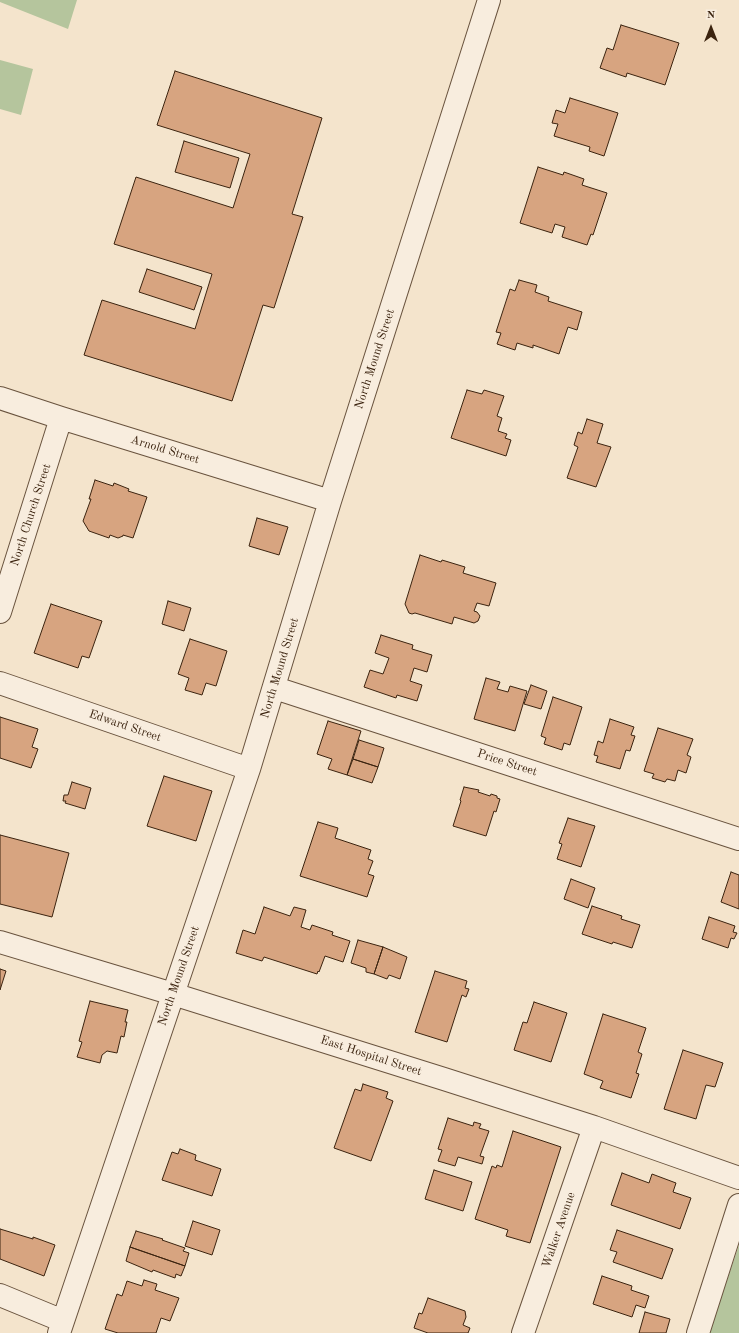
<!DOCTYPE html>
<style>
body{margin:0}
#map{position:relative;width:739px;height:1333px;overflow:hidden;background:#f4e4cc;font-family:"Old Standard TT",serif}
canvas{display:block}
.north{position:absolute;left:691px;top:8px;width:40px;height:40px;-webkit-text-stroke:3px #f8edde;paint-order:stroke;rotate:0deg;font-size:11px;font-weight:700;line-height:16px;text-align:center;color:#3b230f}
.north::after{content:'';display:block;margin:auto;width:14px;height:18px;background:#3b230f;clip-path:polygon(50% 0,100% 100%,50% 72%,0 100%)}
</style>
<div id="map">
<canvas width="739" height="1333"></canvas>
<div class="north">N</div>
</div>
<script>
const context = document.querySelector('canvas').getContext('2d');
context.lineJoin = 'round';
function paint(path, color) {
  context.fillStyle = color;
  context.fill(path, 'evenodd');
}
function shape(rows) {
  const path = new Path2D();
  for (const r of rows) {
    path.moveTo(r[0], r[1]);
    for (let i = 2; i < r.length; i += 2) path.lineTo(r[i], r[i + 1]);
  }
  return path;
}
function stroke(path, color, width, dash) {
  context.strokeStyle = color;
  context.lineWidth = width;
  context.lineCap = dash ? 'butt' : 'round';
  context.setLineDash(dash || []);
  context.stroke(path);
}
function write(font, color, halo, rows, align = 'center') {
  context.font = font + ' "Old Standard TT",serif';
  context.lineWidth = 3.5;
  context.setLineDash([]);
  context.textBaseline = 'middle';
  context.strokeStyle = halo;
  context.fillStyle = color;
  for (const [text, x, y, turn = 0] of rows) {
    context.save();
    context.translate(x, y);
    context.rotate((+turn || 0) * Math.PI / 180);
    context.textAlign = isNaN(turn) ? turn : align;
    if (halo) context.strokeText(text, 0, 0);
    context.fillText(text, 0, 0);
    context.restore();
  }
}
const green = shape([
 [0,0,77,0,68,29,0,2],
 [0,60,33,69,21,115,0,109],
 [739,1245,739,1333,709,1333]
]);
const building = shape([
 [621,25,679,43,665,85,627,73,626,77,600,68,607,48,613,50,621,25],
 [175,71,322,118,292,214,303,217,274,308,263,305,232,401,84,355,102,300,195,329,212,274,114,244,136,177,233,208,250,154,157,125,175,71],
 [570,98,618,113,604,156,589,151,590,147,554,136,558,124,552,123,556,110,565,113,570,98],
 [184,141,239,158,230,188,175,172,184,141],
 [538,167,563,175,564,172,584,179,582,185,607,193,593,235,591,234,587,245,562,237,565,227,555,224,552,233,520,223,538,167],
 [147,269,202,287,194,310,139,292,147,269],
 [519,280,537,285,535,292,549,297,548,301,582,312,577,330,568,327,559,354,533,345,533,348,517,343,515,350,497,344,501,333,496,332,510,289,515,291,519,280],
 [467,390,482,394,484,390,504,396,497,416,502,418,498,431,507,434,505,438,511,440,506,456,451,438,467,390],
 [587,419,603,424,597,443,611,447,596,487,567,478,578,447,574,445,578,432,582,434,587,419],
 [95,480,113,486,114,483,129,489,128,491,147,497,133,538,123,535,123,536,118,538,110,535,109,538,89,531,83,521,91,499,89,499,95,480],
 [257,518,288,527,279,555,249,546,257,518],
 [420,555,441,562,442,560,465,567,463,573,496,583,489,606,477,603,474,611,477,612,480,616,478,621,474,623,454,617,452,624,415,613,412,614,409,613,405,604,420,555],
 [168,601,191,608,184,631,162,624,168,601],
 [51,604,102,621,89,658,82,656,78,668,34,653,51,604],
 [381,635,413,645,412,649,432,655,427,672,414,668,410,681,422,685,417,701,397,695,396,698,364,687,370,670,383,674,389,658,375,653,381,635],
 [190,639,227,651,216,686,206,683,202,695,185,690,189,678,178,674,190,639],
 [486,678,500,682,497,689,508,692,510,686,527,691,515,731,474,719,486,678],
 [531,685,547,691,541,709,524,704,531,685],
 [553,697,582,707,570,745,564,743,562,750,544,744,546,738,541,736,553,697],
 [0,717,38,729,32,747,38,749,31,768,0,758,0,717],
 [610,719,634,727,631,735,635,736,630,751,626,750,620,769,596,762,598,756,594,755,598,741,603,743,610,719],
 [328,721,361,731,347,775,328,769,332,759,317,754,328,721],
 [658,728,693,739,687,755,691,757,686,773,678,770,675,781,667,779,665,782,652,778,654,774,644,771,658,728],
 [359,740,384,748,378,767,353,759,359,740],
 [353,759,378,767,372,783,347,775,353,759],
 [164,776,212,791,196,841,147,826,164,776],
 [72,782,91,788,85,809,65,803,66,801,63,801,64,795,68,795,72,782],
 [464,787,479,790,478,792,490,796,491,794,497,796,497,798,500,799,496,812,494,811,486,836,453,826,461,801,460,800,464,787],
 [568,818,595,826,581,867,557,859,562,844,559,843,568,818],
 [318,822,338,828,335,838,371,850,368,859,373,861,368,874,374,876,367,897,300,876,318,822],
 [0,835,69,853,52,917,0,904,0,835],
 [731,872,739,875,739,909,721,902,731,872],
 [571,879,595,888,588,908,564,899,571,879],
 [592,906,622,916,621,919,640,925,632,948,613,942,612,944,582,934,592,906],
 [264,907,290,916,294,907,306,910,301,927,310,930,312,925,333,932,332,935,350,941,343,962,325,956,319,972,318,971,317,974,264,957,262,961,236,953,243,930,255,934,264,907],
 [709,917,735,926,733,932,737,933,734,939,731,938,728,948,702,939,709,917],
 [358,940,383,947,374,974,366,972,366,968,351,963,358,940],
 [383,947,407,957,400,979,389,975,387,979,374,974,383,947],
 [0,969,6,971,0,990,0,969],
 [435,971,467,981,465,988,469,989,466,997,462,995,447,1042,415,1032,435,971],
 [90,1001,128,1010,125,1022,127,1022,124,1037,121,1036,117,1053,107,1051,102,1055,100,1063,77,1057,82,1042,79,1041,90,1001],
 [534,1002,567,1013,551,1062,514,1050,523,1022,527,1023,534,1002],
 [603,1014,646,1028,638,1052,642,1054,636,1073,639,1074,631,1098,600,1088,603,1081,584,1074,603,1014],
 [683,1050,723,1063,715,1087,706,1085,696,1119,664,1109,683,1050],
 [363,1084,388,1092,386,1098,393,1101,371,1161,334,1148,355,1089,361,1091,363,1084],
 [448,1118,473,1126,474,1122,481,1124,479,1128,489,1131,480,1156,484,1157,482,1164,458,1157,455,1166,438,1161,442,1150,438,1149,448,1118],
 [513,1131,561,1147,530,1243,506,1236,508,1230,475,1219,492,1166,496,1168,497,1165,502,1167,513,1131],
 [180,1149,196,1155,195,1160,221,1169,212,1196,162,1180,172,1152,178,1154,180,1149],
 [434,1170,472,1182,463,1211,425,1199,434,1170],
 [622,1173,649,1183,652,1174,676,1183,673,1192,691,1198,680,1229,611,1205,622,1173],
 [193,1221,220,1230,212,1255,185,1246,193,1221],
 [0,1229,33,1239,33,1237,55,1245,44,1276,0,1259,0,1229],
 [617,1230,673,1249,662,1279,613,1262,617,1252,610,1250,617,1230],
 [136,1231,163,1239,162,1240,185,1248,183,1251,189,1253,185,1266,130,1247,136,1231],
 [130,1247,185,1266,181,1276,176,1274,175,1278,153,1270,152,1272,126,1261,130,1247],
 [602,1276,632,1286,631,1290,649,1296,645,1308,636,1305,632,1317,593,1304,602,1276],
 [144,1280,157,1284,155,1290,179,1298,170,1321,161,1318,156,1333,118,1333,105,1329,117,1294,122,1296,127,1281,142,1286,144,1280],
 [428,1298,465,1311,466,1317,463,1325,470,1328,468,1333,428,1333,414,1328,419,1313,422,1314,428,1298],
 [645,1312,670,1319,666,1333,639,1333,645,1312]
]);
const minor = shape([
 [0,398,61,418,330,501],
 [0,612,61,418],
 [0,683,249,769],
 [275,688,739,839],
 [0,942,173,994,444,1079,594,1127,739,1178],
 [0,1295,63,1321],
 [59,1333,249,769,330,501,489,0],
 [523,1333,594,1127],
 [698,1333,739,1205]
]);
const streetNames = [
 ["North Mound Street",375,359,-72],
 ["Arnold Street",165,450,17],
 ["North Church Street",31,515,-72],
 ["North Mound Street",280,668,-73],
 ["Edward Street",125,726,19],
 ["Price Street",507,763,18],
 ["North Mound Street",179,976,-71],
 ["East Hospital Street",371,1056,18],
 ["Walker Avenue",559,1230,-71]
];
paint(green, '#b5c59d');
paint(building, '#d7a480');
stroke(building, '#3b230f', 1);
stroke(minor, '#69533e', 24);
stroke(minor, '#f8edde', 22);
write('12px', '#3b230f', '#f8edde', streetNames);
</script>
